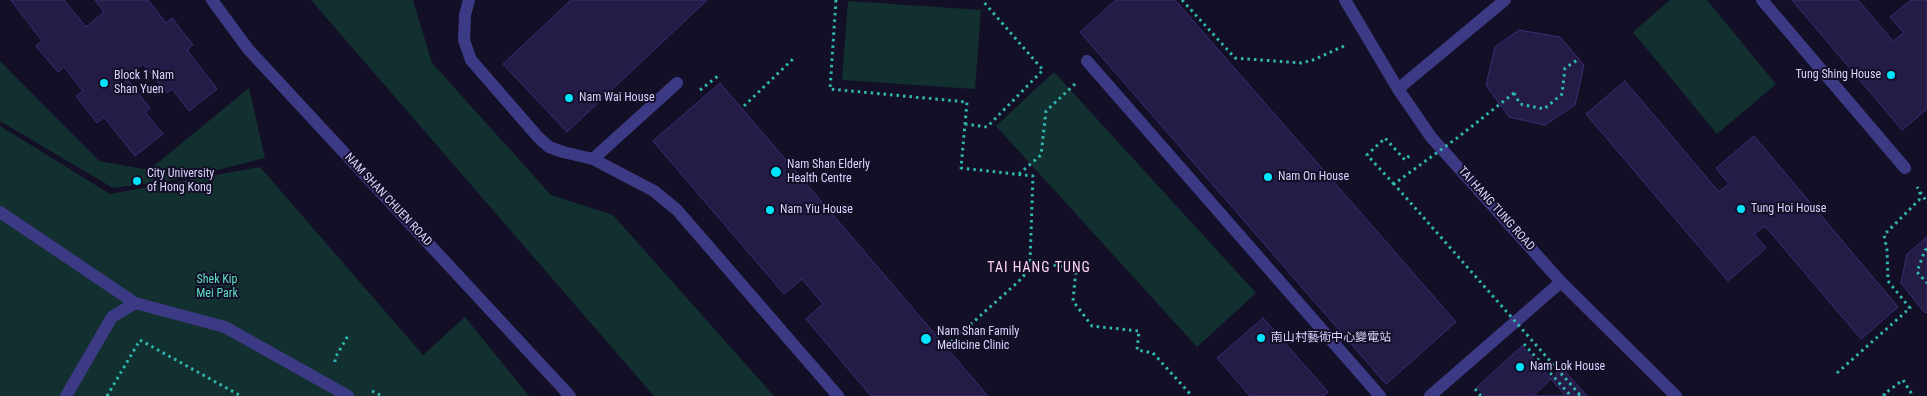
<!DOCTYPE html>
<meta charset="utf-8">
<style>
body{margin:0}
canvas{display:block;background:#130f26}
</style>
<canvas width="1927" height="396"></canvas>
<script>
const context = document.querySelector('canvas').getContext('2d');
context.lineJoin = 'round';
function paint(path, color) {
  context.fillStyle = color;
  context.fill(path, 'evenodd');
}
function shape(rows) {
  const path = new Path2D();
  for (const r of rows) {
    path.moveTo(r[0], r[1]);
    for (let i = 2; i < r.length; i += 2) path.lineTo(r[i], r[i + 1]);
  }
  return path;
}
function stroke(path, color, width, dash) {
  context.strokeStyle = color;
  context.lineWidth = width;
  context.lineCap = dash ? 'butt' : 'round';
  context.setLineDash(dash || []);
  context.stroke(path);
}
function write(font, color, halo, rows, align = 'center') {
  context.font = font + ' "Roboto Condensed","Noto Sans TC",sans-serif';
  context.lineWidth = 4;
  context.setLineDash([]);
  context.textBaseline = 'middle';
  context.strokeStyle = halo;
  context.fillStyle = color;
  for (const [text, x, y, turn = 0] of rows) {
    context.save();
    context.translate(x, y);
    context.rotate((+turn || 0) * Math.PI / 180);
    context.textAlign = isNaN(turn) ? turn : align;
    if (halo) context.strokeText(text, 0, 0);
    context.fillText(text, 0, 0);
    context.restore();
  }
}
const green = shape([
 [311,0,413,0,432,63,551,195,613,215,774,396,654,396],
 [1670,0,1707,0,1776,84,1717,134,1633,32],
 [848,1,981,10,975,89,842,80],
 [0,61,99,161,149,170,249,88,265,158,181,179,113,188,0,121],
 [1054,72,1256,293,1197,347,996,126],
 [0,126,110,194,260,167,423,355,465,317,529,396,0,396]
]);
const building = shape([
 [11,0,64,0,86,27,104,12,95,0,148,0,166,23,172,18,193,45,187,50,217,89,189,111,172,89,167,93,143,64,126,78,150,108,145,112,163,134,135,156,104,117,97,123,76,96,83,91,64,67,58,72,36,46,42,41,11,0],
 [571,0,707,0,567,132,503,64,571,0],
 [1116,0,1175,0,1456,322,1386,384,1080,32,1116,0],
 [1792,0,1858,0,1893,41,1904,33,1890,17,1911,0,1927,0,1927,109,1902,130,1792,0],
 [1519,30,1560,37,1584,65,1575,105,1545,125,1509,117,1486,85,1495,47,1519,30],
 [1625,81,1719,192,1729,184,1716,168,1754,136,1898,307,1861,339,1765,226,1754,234,1766,248,1728,281,1586,114,1625,81],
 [720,83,988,396,871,396,806,319,823,304,802,279,784,294,653,141,720,83],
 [1927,237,1927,313,1924,312,1901,283,1907,254,1927,237],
 [1263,318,1328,392,1323,396,1250,396,1217,358,1263,318],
 [1522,346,1566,396,1485,396,1477,387,1522,346],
 [1562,368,1587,396,1533,396,1562,368]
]);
const path = shape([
 [836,0,830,89,967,102,961,168,1033,176,1030,261,1076,269,1073,301,1092,326,1139,331,1137,350,1153,353,1192,396],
 [1182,0,1235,58,1301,63,1313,60,1344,46],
 [700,90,718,76],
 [1514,93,1520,104,1544,109,1562,94,1565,68,1579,59],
 [744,106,794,58],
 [965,124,987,127,1043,70,982,0],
 [1019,174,1041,155,1046,111,1076,83],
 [1394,184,1367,155,1385,138,1405,160,1412,153],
 [1920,192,1927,202],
 [1927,249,1925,250,1917,272,1927,283],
 [951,342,1018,282,1036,262],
 [1524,344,1571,396],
 [335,362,335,358,349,334],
 [1837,373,1910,308,1888,281,1887,250,1884,235,1919,200,1920,192,1917,187],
 [1475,389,1481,396],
 [372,391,382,396],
 [107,396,140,340,241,396],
 [1578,396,1580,395],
 [1885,396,1884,394,1903,380,1913,396]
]);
const minor = shape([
 [212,0,248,49,570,396],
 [469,0,465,15,464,40,471,60,538,137,549,147,563,152,593,159,654,191,677,210,838,396],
 [1345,0,1398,89,1431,137,1561,282,1676,396],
 [1762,0,1905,168],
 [1087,61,1380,396],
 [1398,89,1505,0],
 [593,159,677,83],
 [0,212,135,303,225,327,348,396],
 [66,396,112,317,135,303],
 [1430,396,1561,282]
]);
const pathBridge = shape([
 [1514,93,1457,138,1394,184,1581,396]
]);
const markers = [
 [1891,75,5,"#00e5ff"],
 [104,83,5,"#00e5ff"],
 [569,98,5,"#00e5ff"],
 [776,172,6,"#00e5ff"],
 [1268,177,5,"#00e5ff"],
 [137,181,5,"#00e5ff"],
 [1741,209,5,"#00e5ff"],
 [770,210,5,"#00e5ff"],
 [1261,338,5,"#00e5ff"],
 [926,339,6,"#00e5ff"],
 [1520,367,5,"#00e5ff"]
];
const poiNames = [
 ["Tung Shing House",1881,75,"right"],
 ["Block 1 Nam",114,76],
 ["Shan Yuen",114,90],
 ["Nam Wai House",579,98],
 ["Nam Shan Elderly",787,165],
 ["Health Centre",787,179],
 ["City University",147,174],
 ["of Hong Kong",147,188],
 ["Nam On House",1278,177],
 ["Tung Hoi House",1751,209],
 ["Nam Yiu House",780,210],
 ["Nam Shan Family",937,332],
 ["Medicine Clinic",937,346],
 ["南山村藝術中心變電站",1271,338],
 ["Nam Lok House",1530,367]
];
const streetNames = [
 ["NAM SHAN CHUEN ROAD",388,200,47],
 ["TAI HANG TUNG ROAD",1496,209,48]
];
const parkNames = [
 ["Shek Kip",217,280],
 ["Mei Park",217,294]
];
const neighbourhoodNames = [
 ["TAI HANG TUNG",1039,268]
];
paint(green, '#12302f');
paint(building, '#241b47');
stroke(building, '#3b2d73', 1);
stroke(path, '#2fb8b0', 3, [2.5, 4]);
stroke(minor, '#3d3a85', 12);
stroke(pathBridge, '#2fb8b0', 3, [2.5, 4]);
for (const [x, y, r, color] of markers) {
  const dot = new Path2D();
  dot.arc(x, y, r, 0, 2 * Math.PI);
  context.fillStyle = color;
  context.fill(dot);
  stroke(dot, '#130f26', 2);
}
write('12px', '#d9d4ff', '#130f26', poiNames, 'left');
write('12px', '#d9d4ff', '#130f26', streetNames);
write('12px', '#5fe0c0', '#130f26', parkNames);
context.letterSpacing = '1px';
write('14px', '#ffd6f0', '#130f26', neighbourhoodNames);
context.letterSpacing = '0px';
</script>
